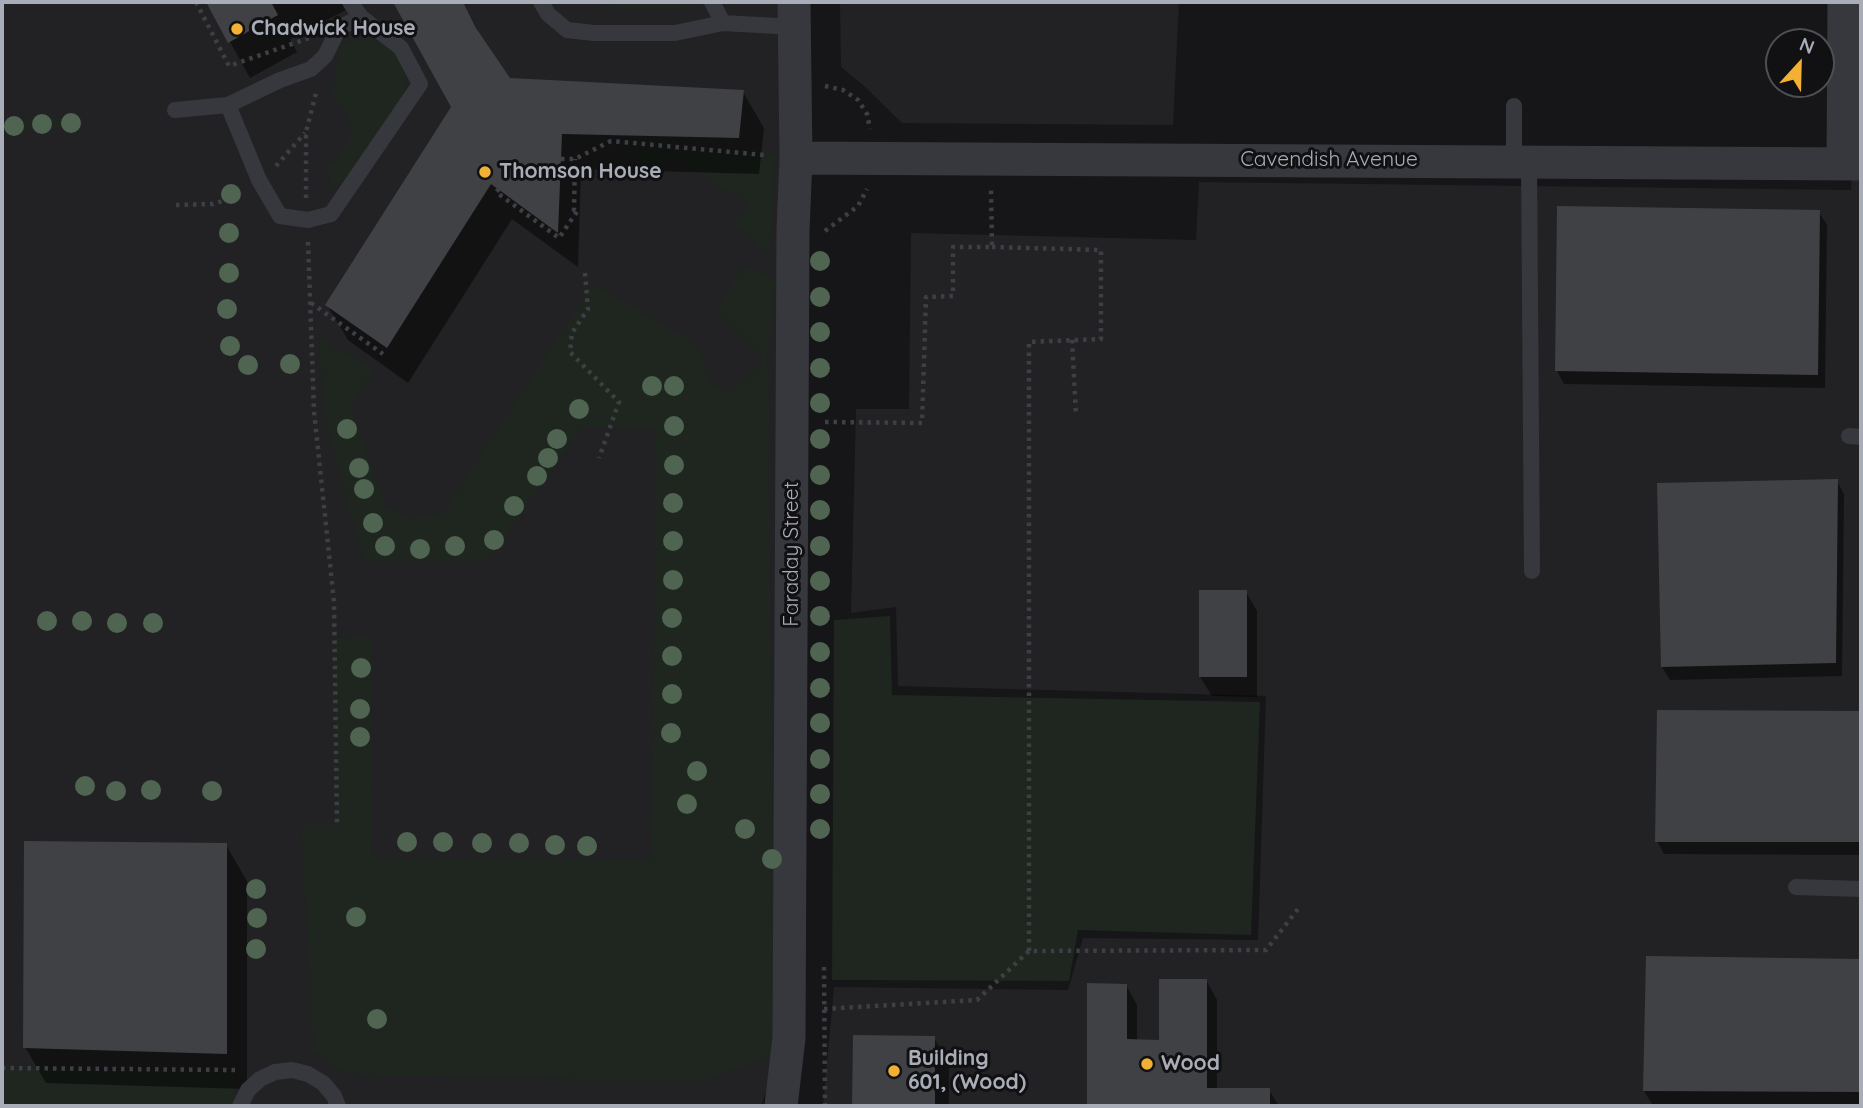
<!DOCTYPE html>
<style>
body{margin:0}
#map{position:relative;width:1863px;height:1108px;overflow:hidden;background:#161618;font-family:Quicksand,sans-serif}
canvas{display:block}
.frame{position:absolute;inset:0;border:4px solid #a8adb8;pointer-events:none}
.north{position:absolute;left:1765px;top:28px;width:70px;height:70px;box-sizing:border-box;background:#111113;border:2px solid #4d4f55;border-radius:50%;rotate:22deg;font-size:19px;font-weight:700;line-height:28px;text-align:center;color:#a8adb8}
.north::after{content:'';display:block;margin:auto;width:24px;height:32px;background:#f2b134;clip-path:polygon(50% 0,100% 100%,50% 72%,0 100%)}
</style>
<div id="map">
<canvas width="1863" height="1108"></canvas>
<div class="frame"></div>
<div class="north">N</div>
</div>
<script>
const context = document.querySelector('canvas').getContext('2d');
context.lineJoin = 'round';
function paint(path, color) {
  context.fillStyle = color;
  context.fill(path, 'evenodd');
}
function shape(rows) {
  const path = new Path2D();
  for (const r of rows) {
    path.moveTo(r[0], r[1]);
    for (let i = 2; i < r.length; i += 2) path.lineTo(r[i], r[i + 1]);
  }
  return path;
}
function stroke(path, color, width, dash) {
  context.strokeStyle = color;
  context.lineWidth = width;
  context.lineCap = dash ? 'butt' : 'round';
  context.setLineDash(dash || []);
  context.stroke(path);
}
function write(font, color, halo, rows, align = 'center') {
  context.font = font + ' Quicksand,sans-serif';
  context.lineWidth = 6;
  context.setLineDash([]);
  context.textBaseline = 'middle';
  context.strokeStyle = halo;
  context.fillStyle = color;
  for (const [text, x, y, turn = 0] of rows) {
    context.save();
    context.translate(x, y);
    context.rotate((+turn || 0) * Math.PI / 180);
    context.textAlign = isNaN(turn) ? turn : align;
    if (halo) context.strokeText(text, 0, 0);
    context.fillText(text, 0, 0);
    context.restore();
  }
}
const built = shape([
 [2,2,783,2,780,1053,761,1106,2,1106],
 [840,2,1179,2,1173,125,902,123,863,85,841,67],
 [1856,2,1861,2,1861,1106,823,1106,834,987,1068,990,1083,938,1258,940,1266,696,898,686,896,607,851,613,856,409,909,409,911,233,1196,240,1199,182,1851,190]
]);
const green = shape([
 [597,2,695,2,696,7,664,10,617,9],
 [367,37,385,46,402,59,407,89,345,181,330,188,328,166,337,159,353,132,346,112,332,97,340,44],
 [73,117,74,127,2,130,2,119],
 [620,146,775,154,770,252,754,248,757,242,734,224,747,204,672,155,659,175],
 [743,266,776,280,767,361,775,979,773,1053,705,1082,346,1074,314,1051,301,825,337,825,335,638,372,637,371,858,652,859,656,430,582,427,487,561,363,561,323,408,319,337,374,369,351,406,385,506,412,519,443,513,593,284,697,344,709,382,729,393,766,361,721,316,715,314],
 [890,616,892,695,1260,702,1251,935,1078,930,1069,981,832,980,834,620],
 [2,1068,234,1070,235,1106,2,1106]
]);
const shadow = shape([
 [208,2,361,2,290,39,297,52,250,78],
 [395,2,463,2,484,43,509,79,743,92,764,128,759,174,581,169,578,267,512,219,408,383,348,340,327,305,453,107],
 [1819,212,1827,225,1825,388,1564,384,1557,371],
 [1837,481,1844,494,1842,676,1670,680,1662,667],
 [1246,592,1257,611,1257,697,1212,696,1200,677],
 [1860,713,1861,855,1664,854,1657,841],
 [226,845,247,881,247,1089,46,1083,25,1047],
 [1648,958,1861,961,1861,1104,1652,1104,1644,1091],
 [1206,980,1217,1000,1217,1090,1269,1090,1279,1106,1088,1106,1089,985,1126,985,1137,1005,1137,1041,1161,1041],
 [855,1037,934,1038,949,1063,949,1106,854,1106]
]);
const building = shape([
 [206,2,271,2,278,15,228,43],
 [393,2,463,2,476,28,510,78,744,90,739,138,562,134,558,233,491,184,387,348,325,305,451,107],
 [1557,206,1820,210,1818,375,1555,371],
 [1838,479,1836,663,1661,667,1657,483],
 [1199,590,1247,590,1247,677,1199,677],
 [1657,710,1861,711,1859,842,1655,842],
 [24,841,227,843,227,1054,23,1048],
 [1646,956,1861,959,1861,1092,1643,1091],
 [1159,979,1207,979,1207,1088,1270,1088,1270,1106,1087,1106,1087,983,1127,984,1127,1039,1159,1040],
 [853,1035,935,1036,935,1106,852,1106]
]);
const path = shape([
 [196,2,229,66,309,38],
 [825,86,843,90,858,100,867,114,870,129],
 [561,159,575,159,611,141,764,155],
 [276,166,305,133],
 [499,189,496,192,559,238,578,210,574,210,575,159],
 [306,198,306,132,317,89],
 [176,205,213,204,235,197,242,193],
 [825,231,858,206,867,189],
 [308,242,314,411,334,602,337,826],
 [992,247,1101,250,1101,339,1029,342,1029,951],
 [585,273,588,309,572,333,570,352,619,402,599,458],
 [311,303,383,354],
 [1072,340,1076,415],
 [825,422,922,423,926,297,953,296,953,247,992,247,991,190],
 [824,967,825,1106],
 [824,1009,977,1000,1029,951,1266,950,1298,909],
 [2,1068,235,1070]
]);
const service = shape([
 [350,2,361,17],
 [541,2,548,14,567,30,594,33,675,33,723,23,794,27],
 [712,2,723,23],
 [175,110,228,105,280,80,311,69,325,56,339,28,361,17,401,48,420,84,331,214,308,220,280,216,259,180,228,105],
 [1514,161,1514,106],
 [1529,161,1532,571],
 [1849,436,1861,437],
 [1796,887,1861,889],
 [240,1106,248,1090,260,1079,275,1072,292,1070,308,1074,323,1083,334,1096,338,1106]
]);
const minor = shape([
 [796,158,1861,164],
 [1843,164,1844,2],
 [781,1106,789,1038,793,230,796,158,794,2]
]);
const trees = [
 [71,123],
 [42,124],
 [14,126],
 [231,194],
 [229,233],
 [820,261],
 [229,273],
 [820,297],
 [227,309],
 [820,332],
 [230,346],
 [290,364],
 [248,365],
 [820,368],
 [652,386],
 [674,386],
 [820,403],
 [579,409],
 [674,426],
 [347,429],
 [557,439],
 [820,439],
 [548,458],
 [674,465],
 [359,468],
 [820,475],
 [537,476],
 [364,489],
 [673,503],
 [514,506],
 [820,510],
 [373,523],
 [494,540],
 [673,541],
 [385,546],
 [455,546],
 [820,546],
 [420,549],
 [673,580],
 [820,581],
 [820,616],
 [672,618],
 [47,621],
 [82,621],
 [117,623],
 [153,623],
 [820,652],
 [672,656],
 [361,668],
 [820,688],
 [672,694],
 [360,709],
 [820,723],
 [671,733],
 [360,737],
 [820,759],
 [697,771],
 [85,786],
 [151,790],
 [116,791],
 [212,791],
 [820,794],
 [687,804],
 [745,829],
 [820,829],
 [407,842],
 [443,842],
 [482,843],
 [519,843],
 [555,845],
 [587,846],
 [772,859],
 [256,889],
 [356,917],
 [257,918],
 [256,949],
 [377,1019]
];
const markers = [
 [237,29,7,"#f2b134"],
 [485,172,7,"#f2b134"],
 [1147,1064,7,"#f2b134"],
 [894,1071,7,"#f2b134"]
];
const poiNames = [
 ["Chadwick House",251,29],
 ["Thomson House",499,172],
 ["Building",908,1059],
 ["601, (Wood)",908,1083],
 ["Wood",1161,1064]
];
const streetNames = [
 ["Cavendish Avenue",1329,160],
 ["Faraday Street",792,554,-90]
];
paint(built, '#222225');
paint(green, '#1e261f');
paint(shadow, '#0007');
paint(building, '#404145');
stroke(path, '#3d3f44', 4.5, [3.5, 5]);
stroke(service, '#37383d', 16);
stroke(minor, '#37383d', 33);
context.fillStyle = '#506452';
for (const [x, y] of trees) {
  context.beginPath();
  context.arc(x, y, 10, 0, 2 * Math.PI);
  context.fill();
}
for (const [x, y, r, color] of markers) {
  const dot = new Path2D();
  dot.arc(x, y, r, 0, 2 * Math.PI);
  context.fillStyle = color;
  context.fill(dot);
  stroke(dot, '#111113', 2.5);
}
write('bold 21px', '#a8adb8', '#111113', poiNames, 'left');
write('21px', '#a8adb8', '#111113', streetNames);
</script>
